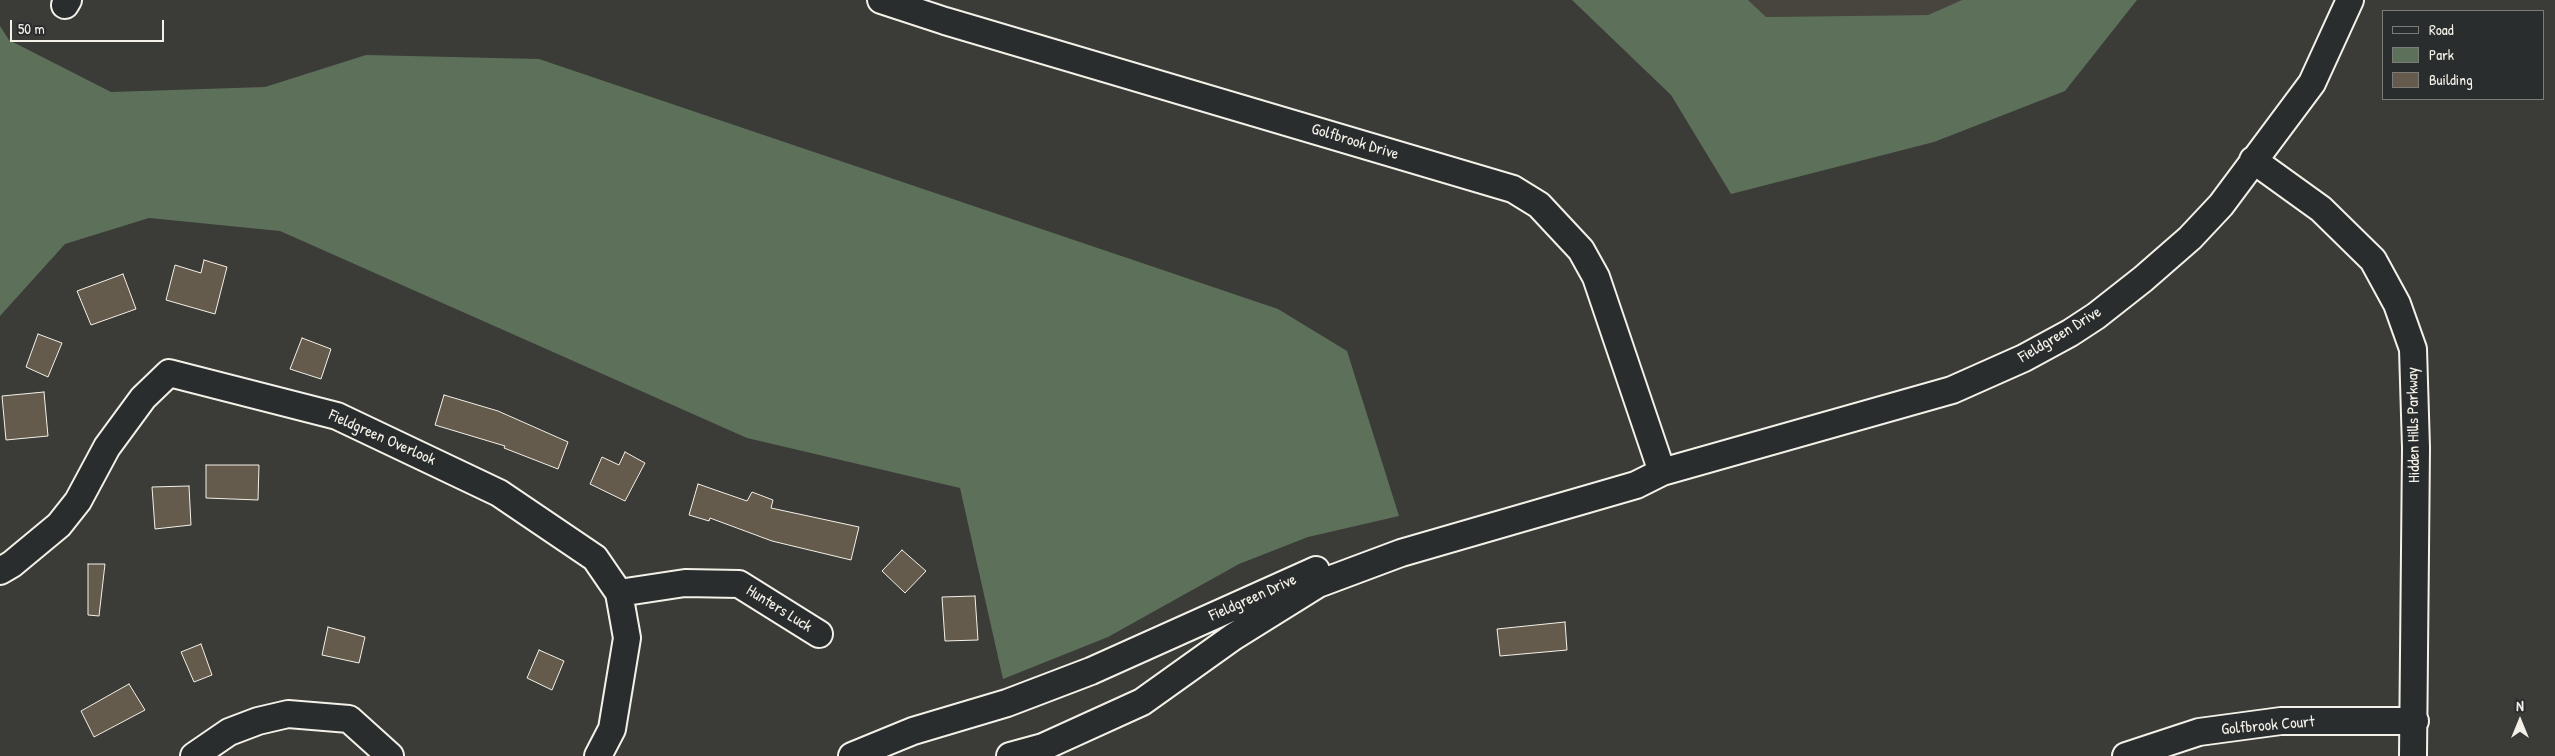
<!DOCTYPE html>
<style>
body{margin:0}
#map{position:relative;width:2555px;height:756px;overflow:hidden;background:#3b3b37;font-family:"Patrick Hand",sans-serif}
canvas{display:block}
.legend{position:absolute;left:2382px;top:10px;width:162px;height:90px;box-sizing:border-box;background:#2a2d2e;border:1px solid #7b7b78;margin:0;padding:6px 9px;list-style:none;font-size:15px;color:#f4f1e8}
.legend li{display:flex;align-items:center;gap:10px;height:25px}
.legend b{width:25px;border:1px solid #7b7b78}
.north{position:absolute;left:2495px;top:696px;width:50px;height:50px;-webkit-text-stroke:4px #2a2d2e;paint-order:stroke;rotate:0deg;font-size:14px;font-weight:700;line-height:20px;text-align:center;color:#f4f1e8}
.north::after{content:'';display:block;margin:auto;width:18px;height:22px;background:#f4f1e8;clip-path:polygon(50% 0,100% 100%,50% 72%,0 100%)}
.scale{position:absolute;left:10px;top:20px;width:154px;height:22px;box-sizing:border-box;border:2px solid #f4f1e8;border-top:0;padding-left:6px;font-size:15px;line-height:18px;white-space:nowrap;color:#f4f1e8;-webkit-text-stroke:4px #2a2d2e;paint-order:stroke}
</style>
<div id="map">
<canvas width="2555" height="756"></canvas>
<ul class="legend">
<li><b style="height:6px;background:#2a2d2e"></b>Road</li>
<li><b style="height:14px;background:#5d705a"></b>Park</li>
<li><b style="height:14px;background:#645b4c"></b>Building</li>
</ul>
<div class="north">N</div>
<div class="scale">50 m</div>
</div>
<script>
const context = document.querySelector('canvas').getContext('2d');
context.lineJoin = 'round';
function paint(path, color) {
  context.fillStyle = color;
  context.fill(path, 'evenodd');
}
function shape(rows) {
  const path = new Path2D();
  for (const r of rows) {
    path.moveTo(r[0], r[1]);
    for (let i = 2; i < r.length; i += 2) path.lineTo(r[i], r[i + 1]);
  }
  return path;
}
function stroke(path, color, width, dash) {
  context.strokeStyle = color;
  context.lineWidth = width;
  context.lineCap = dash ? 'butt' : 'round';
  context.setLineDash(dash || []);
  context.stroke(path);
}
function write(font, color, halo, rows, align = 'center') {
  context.font = font + ' "Patrick Hand",sans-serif';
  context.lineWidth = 4.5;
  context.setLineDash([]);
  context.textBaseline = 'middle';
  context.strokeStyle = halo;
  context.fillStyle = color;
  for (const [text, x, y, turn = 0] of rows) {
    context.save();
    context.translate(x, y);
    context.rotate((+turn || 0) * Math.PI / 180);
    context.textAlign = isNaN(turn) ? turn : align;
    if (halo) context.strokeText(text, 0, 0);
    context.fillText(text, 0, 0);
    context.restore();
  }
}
const built = shape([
 [1748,0,1962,0,1928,15,1765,17]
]);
const green = shape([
 [1572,0,1748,0,1766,17,1928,15,1962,0,2137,0,2065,91,1934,142,1731,194,1671,95],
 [0,26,9,40,111,92,265,87,366,55,539,59,1278,309,1347,351,1399,516,1308,537,1239,564,1108,637,1003,679,960,488,747,438,280,231,149,218,65,244,0,316]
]);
const building = shape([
 [204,260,227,267,215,314,166,300,175,265,201,273,204,260],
 [123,274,136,309,91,325,77,291,123,274],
 [38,334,62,343,48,377,26,367,38,334],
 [302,338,331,349,321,379,290,369,302,338],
 [44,392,48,436,6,440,2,396,44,392],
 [444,395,498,411,568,442,558,469,504,448,505,446,435,425,444,395],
 [625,452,645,463,625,501,590,484,602,457,619,465,625,452],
 [206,465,259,465,258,500,206,498,206,465],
 [698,484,747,501,752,492,773,500,771,508,859,527,851,560,772,541,710,518,709,521,689,515,698,484],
 [189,486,191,525,155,529,152,487,189,486],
 [902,550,926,571,905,593,882,571,902,550],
 [88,564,105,564,99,616,88,615,88,564],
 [975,596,978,640,945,641,942,597,975,596],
 [1565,622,1567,650,1500,656,1497,629,1565,622],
 [328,627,365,637,359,663,322,655,328,627],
 [201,644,212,675,194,682,181,652,201,644],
 [539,650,564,661,552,690,527,678,539,650],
 [129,684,145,710,94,737,81,711,129,684]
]);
const minor = shape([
 [881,0,945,21,1513,189,1539,205,1581,250,1596,277,1662,472],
 [65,5,68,0],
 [2253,160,2321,209,2373,260,2397,304,2413,349,2416,448,2413,756],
 [0,571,12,564,59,525,78,501,107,447,143,398,169,373,337,416,499,493,595,558,619,593,627,638,612,729,598,756],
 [619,593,685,583,739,584,819,634],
 [194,756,229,732,258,721,288,714,349,719,390,756],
 [852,756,913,731,1007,703,1091,671,1316,570],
 [1010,756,1043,747,1142,702,1233,637,1318,584,1401,553,1636,485,1662,472,1952,390,2024,358,2070,333,2096,316,2143,279,2190,238,2221,205,2312,83,2350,0],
 [2126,756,2199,732,2281,721,2415,721]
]);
const streetNames = [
 ["Golfbrook Drive",1355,142,17],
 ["Fieldgreen Drive",2060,335,-31],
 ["Hidden Hills Parkway",2414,425,-91],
 ["Fieldgreen Overlook",382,438,24],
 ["Fieldgreen Drive",1253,598,-24],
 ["Hunters Luck",779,609,32],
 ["Golfbrook Court",2268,726,-5]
];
paint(built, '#47453d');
paint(green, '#5d705a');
paint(building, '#645b4c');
stroke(building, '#f4f1e8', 1);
stroke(minor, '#f4f1e8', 30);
stroke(minor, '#2a2d2e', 26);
write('16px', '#f4f1e8', '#2a2d2e', streetNames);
</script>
